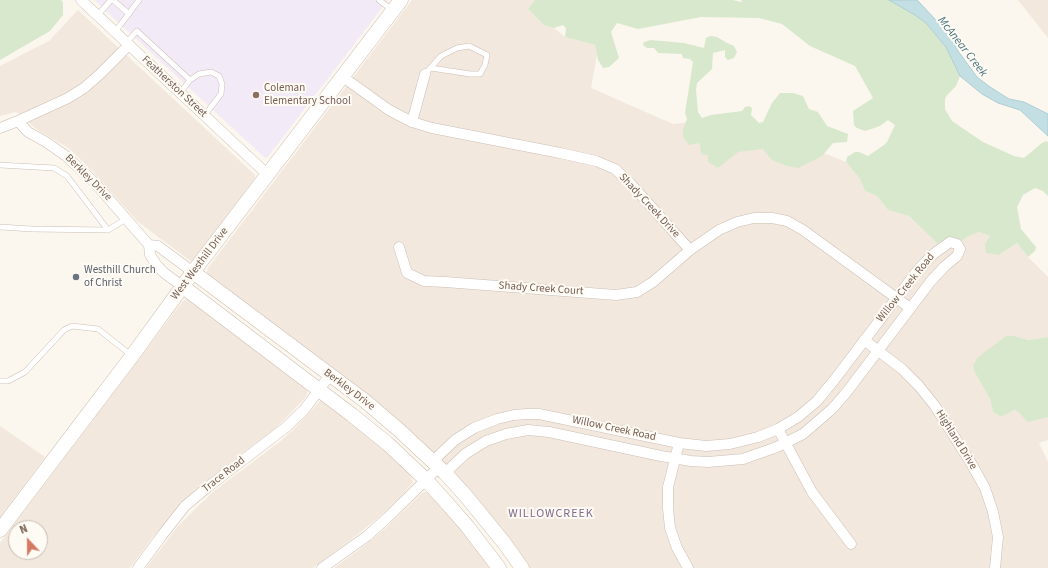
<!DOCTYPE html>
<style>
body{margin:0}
#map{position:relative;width:1048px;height:568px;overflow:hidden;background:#fbf6ee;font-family:"Source Sans 3",sans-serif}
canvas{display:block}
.north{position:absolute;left:8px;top:520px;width:40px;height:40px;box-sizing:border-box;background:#fefaf4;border:1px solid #c7bcb3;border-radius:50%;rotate:338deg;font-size:11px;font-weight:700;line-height:16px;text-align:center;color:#755e52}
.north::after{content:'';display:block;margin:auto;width:14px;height:18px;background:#d57a62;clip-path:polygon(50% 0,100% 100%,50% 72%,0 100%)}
</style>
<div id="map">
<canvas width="1048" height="568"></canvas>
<div class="north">N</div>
</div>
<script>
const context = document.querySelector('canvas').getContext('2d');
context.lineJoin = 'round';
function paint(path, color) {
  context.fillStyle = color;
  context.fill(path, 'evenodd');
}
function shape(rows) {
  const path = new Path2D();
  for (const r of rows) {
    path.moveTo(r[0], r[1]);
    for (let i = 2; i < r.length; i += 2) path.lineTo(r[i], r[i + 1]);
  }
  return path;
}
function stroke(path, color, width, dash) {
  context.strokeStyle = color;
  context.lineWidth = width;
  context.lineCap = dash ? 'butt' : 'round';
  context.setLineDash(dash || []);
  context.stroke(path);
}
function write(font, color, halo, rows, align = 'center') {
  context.font = font + ' "Source Sans 3",sans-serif';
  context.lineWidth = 4;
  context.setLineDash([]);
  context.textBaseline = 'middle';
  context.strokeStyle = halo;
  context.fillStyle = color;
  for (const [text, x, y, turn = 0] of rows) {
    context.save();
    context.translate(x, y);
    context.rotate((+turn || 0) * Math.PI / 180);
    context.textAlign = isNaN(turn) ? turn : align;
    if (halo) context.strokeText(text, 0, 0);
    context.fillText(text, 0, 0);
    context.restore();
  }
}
const residential = shape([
 [412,0,535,0,528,9,544,25,554,28,565,37,595,45,597,54,591,88,673,124,730,118,775,133,846,162,860,179,865,191,877,196,888,210,909,216,941,247,953,248,967,237,979,232,990,236,999,255,1017,243,1028,257,1048,277,1048,337,1028,340,1015,336,973,366,974,371,990,399,993,412,1001,417,1013,410,1018,412,1028,421,1048,417,1048,440,1039,443,1048,462,1048,568,530,568,455,476,208,275,207,273,208,268],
 [1018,0,1048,0,1048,38],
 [78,10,255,175,255,178,192,262,137,221,95,174,77,156,67,147,39,131,16,112,0,116,0,66,49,41],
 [186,299,190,300,307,389,307,393,305,398,276,428,224,467,189,497,152,538,130,568,0,568,0,543,183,301],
 [16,528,40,528,40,552,16,552],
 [320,401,324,401,361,430,397,461,410,475,413,481,411,485,400,497,379,517,344,545,313,568,146,568,179,525,195,509,213,492,282,440,298,425],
 [0,426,45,457,0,517],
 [425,492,428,492,446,511,491,568,334,568,364,546,388,526,422,493]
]);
const education = shape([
 [94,0,388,0,267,158,264,157]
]);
const green = shape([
 [0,0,61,0,63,2,63,15,50,31,0,60],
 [535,0,732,0,742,2,741,0,889,0,915,15,926,23,946,47,960,76,956,86,947,95,945,99,945,109,952,121,983,142,1014,156,1024,158,1042,143,1046,141,1048,142,1048,196,1043,191,1035,188,1023,195,1017,207,1021,229,1036,247,1035,251,1028,257,1017,243,999,255,986,253,985,244,990,236,979,232,967,237,953,248,949,249,941,247,909,216,888,210,877,196,865,191,860,179,846,162,847,157,855,152,859,152,868,156,884,145,887,142,895,125,888,120,880,126,865,131,857,128,854,125,853,111,873,98,855,66,810,46,782,24,759,18,701,17,638,29,617,23,611,32,619,58,609,67,603,68,598,60,595,45,565,37,566,28,563,25,554,28,544,25,528,9],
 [711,36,717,37,727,43,734,46,737,52,734,58,728,60,725,57,725,50,713,53,712,69,697,83,696,90,698,112,702,118,711,115,742,111,745,107,749,106,752,108,751,115,759,123,763,122,772,103,780,93,793,93,803,96,809,109,818,112,827,126,848,134,847,142,833,143,822,156,798,168,787,166,772,160,763,149,738,152,718,168,708,162,708,155,701,154,700,143,689,145,683,137,683,129,687,119,685,113,693,62,690,59,683,58,682,54,658,53,654,48,647,48,643,45,644,42,651,40,684,43,704,48,706,38],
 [1006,336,1015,336,1028,340,1048,337,1048,417,1028,422,1018,412,1014,410,1001,417,993,412,990,399,974,371,973,366,977,358]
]);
const water = shape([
 [889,0,917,0,919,2,949,34,958,51,977,77,990,87,1009,99,1024,102,1048,114,1048,136,1020,110,998,103,982,94,960,76,946,47,926,23,915,15,889,0]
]);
const lane = shape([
 [113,0,129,14],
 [379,0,392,10],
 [97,16,111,0],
 [115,32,139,0],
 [126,43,137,31,190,80,180,93],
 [425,74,441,56,457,48,469,46,487,55,485,65,480,74,470,74,431,68],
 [190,80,199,74,211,72,219,76,222,84,221,94,204,116],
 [0,165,54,168,67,176,108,230],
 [0,227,32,229,108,230,126,219],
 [0,381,8,381,25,372,64,330,72,326,98,329,131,355]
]);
const street = shape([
 [81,0,268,175],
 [343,77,389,110,412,122,432,128,560,153,596,161,615,169,630,183,690,250],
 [18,121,28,132,46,142,66,156,94,182,149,245,150,255,156,264,163,272,182,286],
 [412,122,425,74],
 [0,128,18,121,68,98,84,88,99,75,129,45],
 [149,245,158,246,193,272],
 [399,247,407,273,424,281,445,282,616,295,637,292,653,282,690,250,719,230,737,222,754,218,772,218,787,221,803,230,910,308],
 [864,340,902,369,919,386,935,406,971,463,985,488,993,512,998,537,995,568],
 [778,429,812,492,851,544],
 [679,443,668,487,668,508,670,528,677,548,688,568],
 [433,461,455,440,474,428,497,419,514,415,527,414,539,414,679,443,706,446,730,444,758,437,778,429,798,417,817,401,835,379,917,271,932,255,950,242,957,244,960,249,957,256,944,267,931,281,846,393,832,409,803,434,777,447,743,459,708,462,691,461,661,456,549,432,528,430,506,434,486,441,465,454,445,473],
 [138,568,163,534,185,506,209,486,285,428,304,410,330,375],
 [322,568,367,536,387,518,439,467]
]);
const secondary = shape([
 [193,272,365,401,399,430,445,473,466,496,505,544,522,568],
 [182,286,352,415,388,444,426,480,445,501,467,526,499,568],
 [0,530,132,356,193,272,401,0]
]);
const markers = [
 [256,95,4,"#8d6e63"],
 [76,277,4,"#6b7280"]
];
const streetNames = [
 ["Featherston Street",174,87,43],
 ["Berkley Drive",88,178,45],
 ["Shady Creek Drive",649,206,47],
 ["West Westhill Drive",200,264,-53],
 ["Willow Creek Road",906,288,-51],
 ["Shady Creek Court",541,289,4],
 ["Berkley Drive",349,390,37],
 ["Willow Creek Road",614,429,12],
 ["Highland Drive",956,440,58],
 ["Trace Road",224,475,-38]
];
const educationNames = [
 ["Coleman",264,89],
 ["Elementary School",264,102]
];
const worshipNames = [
 ["Westhill Church",84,271],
 ["of Christ",84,284]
];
const waterNames = [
 ["McAnear Creek",962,47,52]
];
const neighbourhoodNames = [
 ["WILLOWCREEK",551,514]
];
paint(residential, '#f2e8dd');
paint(education, '#f3eaf8');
paint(green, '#d8e8cd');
paint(water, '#c4dfe3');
stroke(water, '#abced4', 1);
stroke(lane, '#cdbeb4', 6);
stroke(street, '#cdbeb4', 11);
stroke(secondary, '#cfbfb2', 15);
stroke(lane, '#fff', 5);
stroke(street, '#fff', 10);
stroke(secondary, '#fff', 14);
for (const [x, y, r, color] of markers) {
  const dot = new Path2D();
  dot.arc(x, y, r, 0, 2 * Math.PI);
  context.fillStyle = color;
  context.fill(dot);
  stroke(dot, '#fefaf4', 1.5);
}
write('11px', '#755e52', '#fefaf4', streetNames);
write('11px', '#785e54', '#fefaf4', educationNames, 'left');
write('11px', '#5b616d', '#fefaf4', worshipNames, 'left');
write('italic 12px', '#4b767e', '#fefaf4', waterNames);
context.letterSpacing = '1px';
write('12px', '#826b8f', '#fefaf4', neighbourhoodNames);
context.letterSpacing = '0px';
</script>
